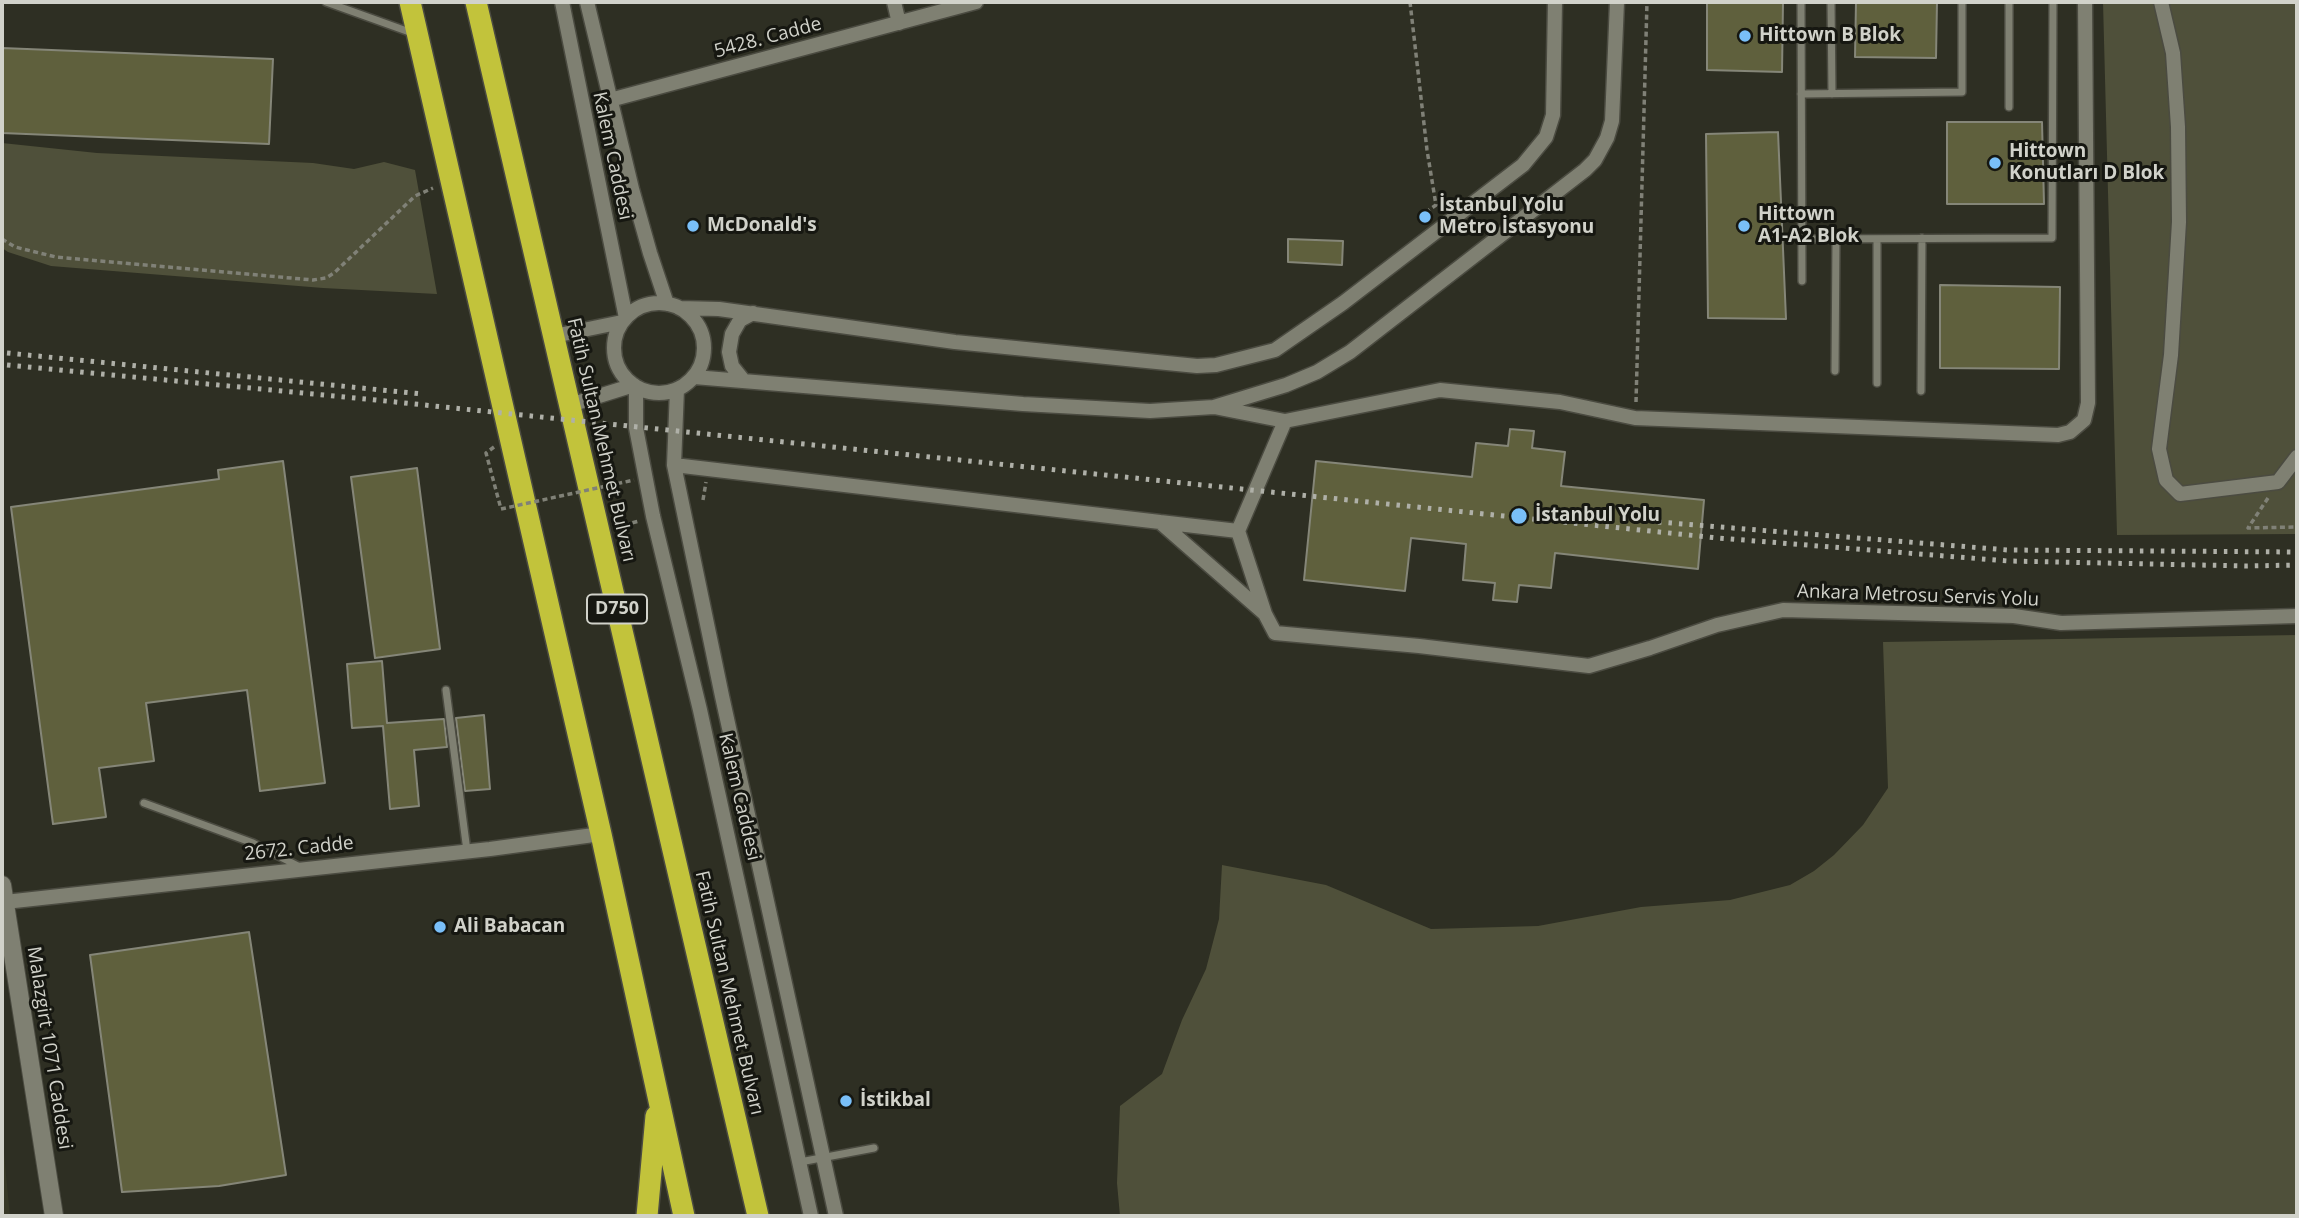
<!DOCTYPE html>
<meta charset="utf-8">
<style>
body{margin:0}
#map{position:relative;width:2299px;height:1218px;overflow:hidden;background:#2e2f23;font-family:"Open Sans",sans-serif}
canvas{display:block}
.frame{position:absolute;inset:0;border:4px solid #d1d2ca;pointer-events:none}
</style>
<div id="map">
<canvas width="2299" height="1218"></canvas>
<div class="frame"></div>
</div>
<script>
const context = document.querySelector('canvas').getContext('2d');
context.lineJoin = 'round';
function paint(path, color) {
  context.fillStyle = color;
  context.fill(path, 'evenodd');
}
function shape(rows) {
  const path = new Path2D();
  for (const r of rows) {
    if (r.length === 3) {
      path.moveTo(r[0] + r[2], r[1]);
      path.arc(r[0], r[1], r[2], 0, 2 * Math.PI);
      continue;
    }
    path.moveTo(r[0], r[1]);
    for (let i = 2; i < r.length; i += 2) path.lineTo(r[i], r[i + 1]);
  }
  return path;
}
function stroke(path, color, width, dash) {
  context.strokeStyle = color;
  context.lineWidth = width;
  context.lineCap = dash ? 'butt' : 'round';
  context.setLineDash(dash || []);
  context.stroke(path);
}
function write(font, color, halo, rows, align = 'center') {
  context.font = font + ' "Open Sans",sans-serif';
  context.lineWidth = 6;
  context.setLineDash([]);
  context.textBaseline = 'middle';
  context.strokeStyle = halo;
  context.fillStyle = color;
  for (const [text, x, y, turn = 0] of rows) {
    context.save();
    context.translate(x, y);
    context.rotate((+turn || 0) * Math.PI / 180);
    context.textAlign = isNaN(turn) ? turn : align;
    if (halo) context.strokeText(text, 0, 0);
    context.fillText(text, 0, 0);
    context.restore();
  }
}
const built = shape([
 [2,1129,6,1175,10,1216,2,1216]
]);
const green = shape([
 [2103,2,2297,2,2297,534,2117,535],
 [2,143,97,153,313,163,354,169,384,162,415,170,437,294,323,288,51,266,8,252,2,248],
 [2297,635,2297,1216,1120,1216,1117,1183,1120,1106,1162,1074,1182,1020,1206,969,1219,919,1222,865,1326,885,1431,929,1538,926,1641,907,1730,900,1790,885,1814,871,1834,855,1863,825,1888,788,1883,642]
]);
const building = shape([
 [1707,2,1783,2,1782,72,1707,70,1707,2],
 [1856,2,1937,2,1936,58,1855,57,1856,2],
 [2,48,273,59,269,144,2,133,2,48],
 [1947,122,2042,122,2044,204,1947,204,1947,122],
 [1778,132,1786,319,1708,318,1706,134,1778,132],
 [1288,239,1343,241,1342,265,1288,262,1288,239],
 [1940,285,2060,287,2059,369,1940,368,1940,285],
 [1510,429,1534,431,1532,448,1565,452,1561,486,1704,500,1698,569,1555,553,1551,588,1519,585,1517,602,1493,600,1495,583,1463,580,1466,544,1411,538,1405,591,1304,580,1316,461,1472,477,1476,443,1508,446,1510,429],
 [283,461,325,783,260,791,247,690,146,703,154,761,99,768,106,817,53,824,11,507,219,479,218,470,283,461],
 [417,468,440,649,375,658,351,477,417,468],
 [382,661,387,723,444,719,447,747,414,750,419,806,390,809,383,726,352,728,347,664,382,661],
 [484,715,490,789,465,791,456,718,484,715],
 [249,932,286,1175,219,1186,122,1192,90,955,249,932]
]);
const path = shape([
 [1410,2,1427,150,1436,205,1429,210],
 [2,239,15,247,56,257,313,280,326,278,334,273,415,196,433,188],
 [1636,402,1647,2],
 [494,447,486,453,501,509],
 [2268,498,2248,528,2297,527],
 [703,500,706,482],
 [616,527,639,521]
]);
const lane = shape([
 [326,2,415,34],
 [1801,2,1802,281],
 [1831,2,1832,94],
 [1801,94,1962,92,1962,2],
 [2009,107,2009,2],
 [1802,239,2052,238,2053,2],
 [1835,371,1836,239],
 [1877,383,1877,239],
 [1921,391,1922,238],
 [446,690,467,851],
 [144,803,253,843,300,867],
 [800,1162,874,1148]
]);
const street = shape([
 [562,2,626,318],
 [587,2,632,189,650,253,667,304],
 [894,2,899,23],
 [2161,2,2173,53,2178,127,2179,222,2171,355,2159,449,2166,480,2180,494,2278,482,2297,457],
 [610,100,976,2],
 [659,348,45],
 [679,308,719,309,955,342,1197,366,1216,365,1275,350,1343,303,1523,165,1546,137,1553,115,1555,2],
 [554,336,622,322],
 [694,377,1023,404,1150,411,1214,407,1286,385,1317,372,1350,352,1585,170,1595,160,1607,138,1612,121,1617,2],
 [744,381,732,366,729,352,732,334,740,320,753,313],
 [636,387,636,428,653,516,700,710,811,1216],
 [677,389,674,465,722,696,836,1216],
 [570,405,634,385],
 [1214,407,1285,421,1440,390,1560,402,1635,418,2058,435,2070,432,2084,420,2088,403,2085,2],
 [674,465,1160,522,1264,613],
 [1160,522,1238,531,1285,421],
 [1238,531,1265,614,1275,633,1419,646,1589,666,1650,648,1717,625,1783,610,2014,616,2061,623,2297,616],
 [5,902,490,849,601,834]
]);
const secondary = shape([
 [2,885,54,1216]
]);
const highway = shape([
 [410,2,601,834,684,1216],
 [476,2,758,1216],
 [647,1216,656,1116]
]);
const rail = shape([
 [7,353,422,394],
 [7,365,366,399,1718,538,2008,561,2247,566,2297,565],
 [1658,522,2008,550,2297,552]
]);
const pathBridge = shape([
 [501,509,634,480]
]);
const markers = [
 [1745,36,7,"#79bff8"],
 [1995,163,7,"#79bff8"],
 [1425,217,7,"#79bff8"],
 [693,226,7,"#79bff8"],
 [1744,226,7,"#79bff8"],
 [1519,516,9,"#79bff8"],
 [440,927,7,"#79bff8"],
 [846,1101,7,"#79bff8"]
];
const shields = [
 [617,609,60]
];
const shieldNames = [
 ["D750",617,609]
];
const poiNames = [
 ["Hittown B Blok",1759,36],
 ["Hittown",2009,152],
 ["Konutları D Blok",2009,174],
 ["İstanbul Yolu",1439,206],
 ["Metro İstasyonu",1439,228],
 ["Hittown",1758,215],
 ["A1-A2 Blok",1758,237],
 ["McDonald's",707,226],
 ["İstanbul Yolu",1535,516],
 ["Ali Babacan",454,927],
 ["İstikbal",860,1101]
];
const streetNames = [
 ["5428. Cadde",768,38,-15],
 ["Kalem Caddesi",612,156,78],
 ["Fatih Sultan Mehmet Bulvarı",601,440,77],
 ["Ankara Metrosu Servis Yolu",1918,596,2],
 ["Kalem Caddesi",739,797,77],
 ["2672. Cadde",299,849,-6],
 ["Fatih Sultan Mehmet Bulvarı",729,993,77],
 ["Malazgirt 1071 Caddesi",49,1048,81]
];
paint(built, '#373826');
paint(green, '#4f503a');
paint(building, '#5f603d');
stroke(building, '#858678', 2);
stroke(lane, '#4b4b41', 10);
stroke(street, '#4b4b41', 17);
stroke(secondary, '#4b4b41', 20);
stroke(highway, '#4b4b41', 24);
stroke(path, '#808177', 3.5, [5, 3.5]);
stroke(lane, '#7f8072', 7);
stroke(street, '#7f8072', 14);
stroke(secondary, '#7f8072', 18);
stroke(highway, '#c2c33b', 21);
stroke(rail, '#afb0a8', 5, [3.5, 7]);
stroke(pathBridge, '#808177', 3.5, [5, 3.5]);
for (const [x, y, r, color] of markers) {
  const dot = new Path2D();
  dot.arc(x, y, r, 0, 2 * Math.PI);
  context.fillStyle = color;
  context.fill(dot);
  stroke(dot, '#161711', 2.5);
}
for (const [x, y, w] of shields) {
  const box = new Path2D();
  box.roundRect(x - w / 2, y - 14.5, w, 29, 5);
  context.fillStyle = '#161711';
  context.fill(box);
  stroke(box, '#d1d2ca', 2);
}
write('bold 18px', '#d1d2ca', null, shieldNames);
write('bold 19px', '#d1d2ca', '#161711', poiNames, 'left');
write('19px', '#d1d2ca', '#161711', streetNames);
</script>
